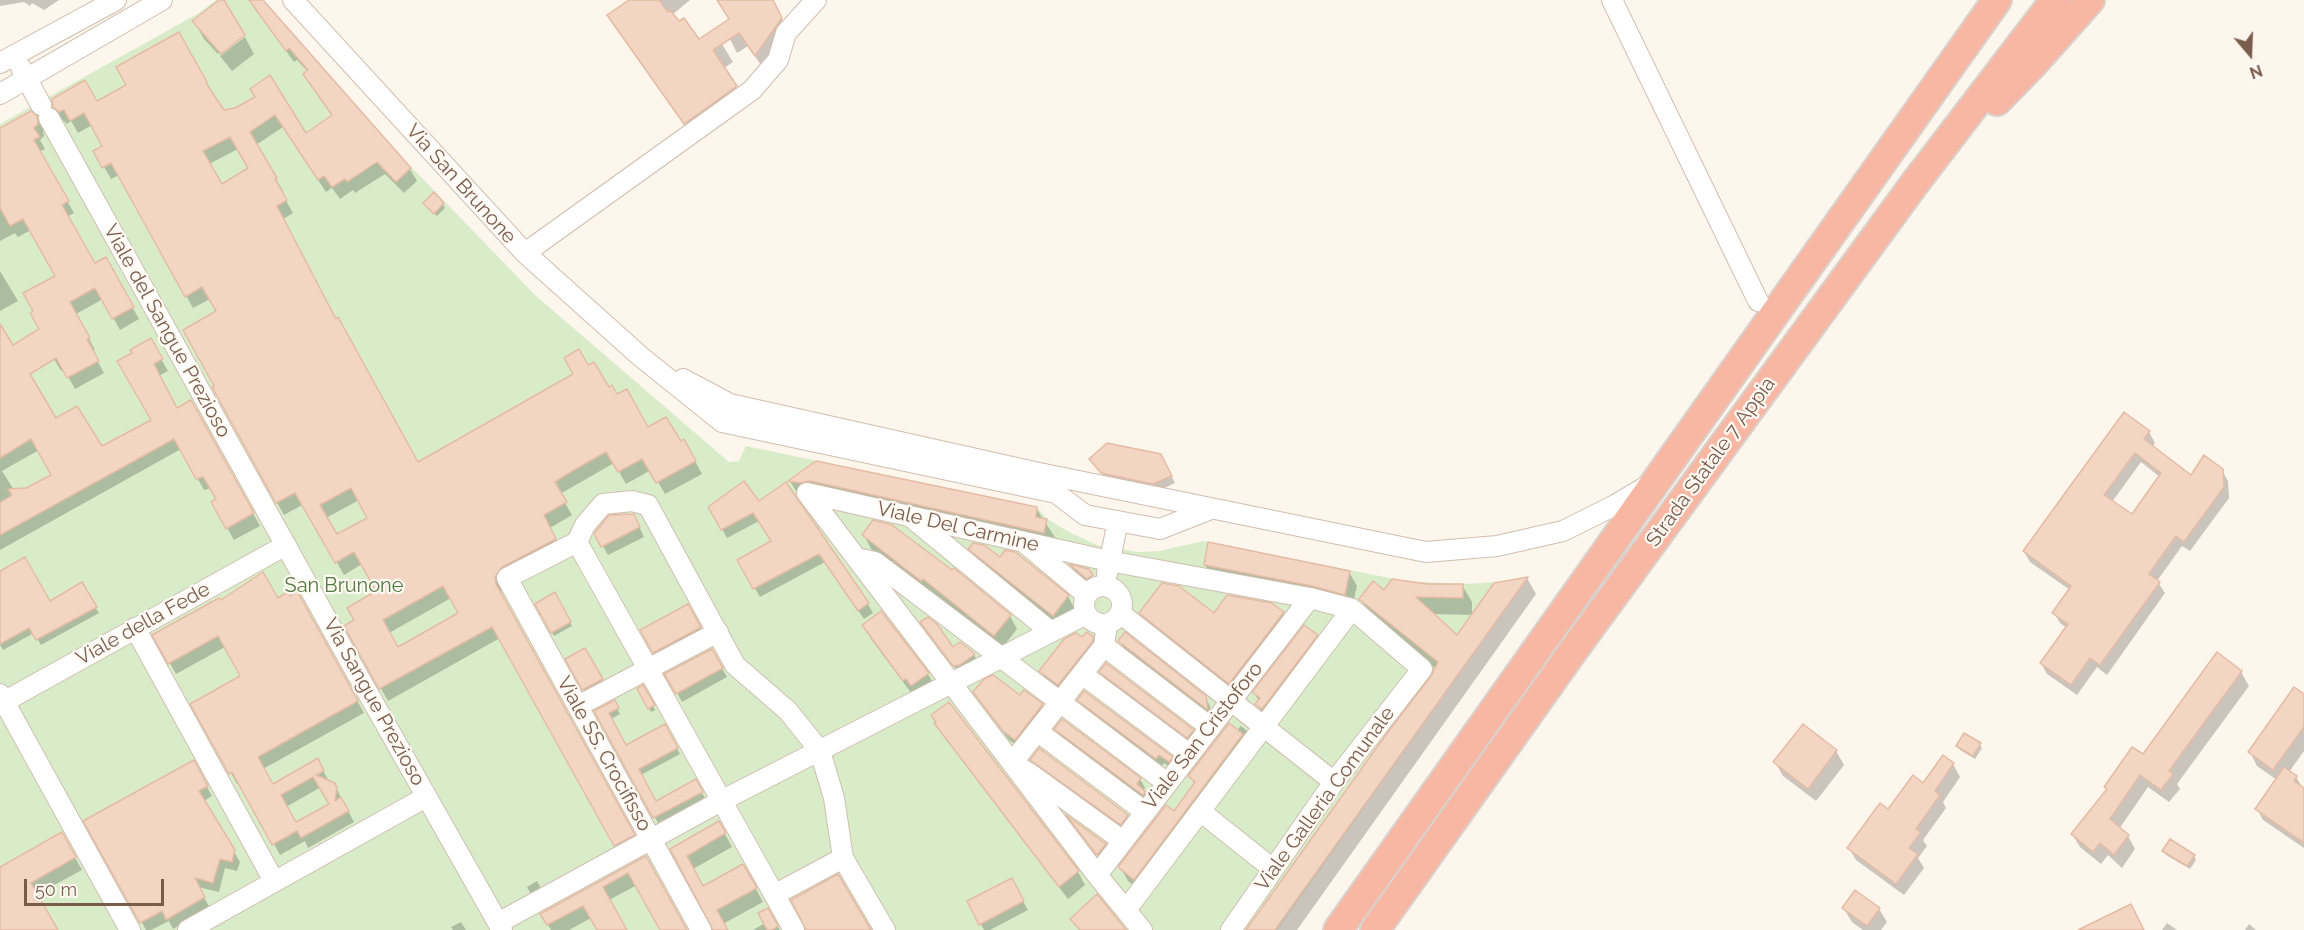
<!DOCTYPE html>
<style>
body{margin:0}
#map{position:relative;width:2304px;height:930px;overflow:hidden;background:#fdf6ec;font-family:Raleway,sans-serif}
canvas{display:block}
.north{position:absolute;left:2220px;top:24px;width:60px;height:60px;-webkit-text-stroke:4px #fffaf3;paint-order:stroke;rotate:161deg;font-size:16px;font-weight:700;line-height:24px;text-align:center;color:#7a5c4d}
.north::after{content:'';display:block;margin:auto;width:21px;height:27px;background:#7a5c4d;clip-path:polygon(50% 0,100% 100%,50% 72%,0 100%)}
.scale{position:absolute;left:24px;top:879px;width:140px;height:27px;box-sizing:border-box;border:3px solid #7a5c4d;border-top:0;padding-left:8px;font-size:18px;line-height:21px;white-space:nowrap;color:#7a5c4d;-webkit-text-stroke:4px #fffaf3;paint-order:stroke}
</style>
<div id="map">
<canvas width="2304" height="930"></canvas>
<div class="north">N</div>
<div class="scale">50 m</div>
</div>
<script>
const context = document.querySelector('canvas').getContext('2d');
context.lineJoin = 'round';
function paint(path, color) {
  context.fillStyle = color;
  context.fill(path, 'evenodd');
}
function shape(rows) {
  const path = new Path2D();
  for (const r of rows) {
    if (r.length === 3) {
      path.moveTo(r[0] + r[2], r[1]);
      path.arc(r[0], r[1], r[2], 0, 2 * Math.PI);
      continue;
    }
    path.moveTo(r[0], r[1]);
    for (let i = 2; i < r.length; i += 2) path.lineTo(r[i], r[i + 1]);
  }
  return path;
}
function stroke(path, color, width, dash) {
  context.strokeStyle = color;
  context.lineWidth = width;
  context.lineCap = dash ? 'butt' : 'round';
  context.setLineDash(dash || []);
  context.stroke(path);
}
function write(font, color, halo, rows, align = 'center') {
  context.font = font + ' Raleway,sans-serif';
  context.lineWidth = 4.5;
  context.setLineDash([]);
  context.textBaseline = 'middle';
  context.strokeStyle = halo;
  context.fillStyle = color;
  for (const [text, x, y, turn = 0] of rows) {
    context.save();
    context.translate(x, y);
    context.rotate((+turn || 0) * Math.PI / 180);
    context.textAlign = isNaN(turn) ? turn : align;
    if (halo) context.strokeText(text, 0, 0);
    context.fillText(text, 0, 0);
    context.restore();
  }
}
const green = shape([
 [216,0,263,0,390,145,535,295,729,462,739,461,746,446,1037,507,1047,519,1073,534,1097,545,1138,552,1160,551,1203,541,1405,581,1463,584,1499,582,1520,578,1525,581,1277,930,0,930,0,124,199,13]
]);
const shadow = shape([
 [0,0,59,0,44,10,32,3,30,6,24,2,0,6],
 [222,0,243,35,218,54,204,39,194,21],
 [249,0,260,0,410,169,417,181,404,193,385,174,355,193,353,190,340,199,332,188,326,192,283,127,256,145,283,191,281,192,293,213,283,219,336,320,418,464,588,367,648,429,681,443,684,441,702,474,665,494,651,470,626,484,614,463,581,482,560,494,572,515,550,528,562,552,508,580,501,590,503,598,640,847,622,857,500,638,388,701,346,626,356,621,378,591,362,564,344,575,304,504,284,515,214,388,216,386,218,312,210,299,193,308,119,175,111,179,95,151,104,146,92,125,78,133,71,121,67,124,62,119,54,106,97,103,128,85,178,34,223,111,235,109,256,97,305,135,333,117,312,87,305,75,308,72,297,60,294,62],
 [238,149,250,169,221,186,209,164],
 [359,500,369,518,337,536,326,518],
 [451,598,460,614,398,649,389,633],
 [632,0,690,0,672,15,698,41,714,31,733,62,724,68,746,104,696,141,620,33,609,16],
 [717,0,773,0,789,33,763,68,748,46,737,53,723,25,730,20],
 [245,37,254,54,232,71,220,56],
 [36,117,43,129,44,136,40,140,45,149,39,152,74,213,67,217,94,265,105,259,139,319,120,330,103,299,76,314,95,350,92,351,104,373,75,389,64,369,61,371,38,332,41,329,57,276,31,230,18,237,15,233,0,241,0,130],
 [443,204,445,208,437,216,427,207],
 [0,271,18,301,0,311],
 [150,340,168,371,159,376,177,410,191,402,260,526,234,540,213,503,218,500,211,488,204,490,181,449,0,550,0,380,56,421,102,448,153,421,134,353],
 [39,450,53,475,26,489,14,490,2,471],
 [2124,414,2149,432,2155,443,2152,447,2191,477,2222,470,2228,481,2229,498,2190,551,2182,546,2157,581,2165,593,2107,675,2097,667,2077,695,2047,674,2041,663,2067,628,2060,623,2054,613,2070,590,2030,562,2024,552],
 [2141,462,2160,477,2132,516,2112,502],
 [1091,460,1165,463,1175,483,1158,491,1107,480],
 [818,463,1036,508,1056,539,1054,550,800,498,790,481],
 [786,484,868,604,873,613,864,619,825,562,760,597,739,561,773,542,759,521,727,538,710,507,758,503],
 [638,524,644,537,608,555,596,534],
 [864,535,1010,616,1017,629,1002,648,931,592,929,593,871,549],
 [970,549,1000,559,1068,596,1075,610,1061,628,978,562],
 [1205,565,1349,572,1357,586,1352,607,1213,578],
 [1072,567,1088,570,1097,585,1093,587,1076,573],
 [1527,578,1536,594,1297,930,1249,930,1436,669,1371,616,1361,599,1384,592,1427,585,1462,585,1472,602,1472,615,1431,614,1457,638],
 [81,584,99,613,41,645,34,633,3,650,0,645,0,594,49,603],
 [297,593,364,713,263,769,272,786,317,760,330,783,334,784,354,822,308,848,305,841,280,855,240,783,237,784,193,705,242,677,225,647,176,674,154,635,220,602,277,600,290,598],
 [321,787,331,804,295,824,286,807],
 [554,594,572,626,554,636,537,604],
 [688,606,705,637,659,661,642,631],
 [881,613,928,674,935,687,912,694,871,639,864,626],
 [1141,613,1214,615,1283,613,1292,630,1239,699,1150,629],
 [927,631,953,649,960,644,974,655,979,663,960,674],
 [1317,636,1324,649,1265,718,1257,704,1259,701,1254,693],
 [1092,637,1097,646,1063,693,1046,680,1041,671],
 [1120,642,1205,697,1210,706,1211,717,1125,650],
 [584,650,604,684,586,693,567,659],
 [712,651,727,677,682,702,667,674],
 [1101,672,1192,731,1198,739,1193,746,1106,681],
 [2241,672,2249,686,2177,784,2180,789,2169,802,2148,787,2119,829,2128,836,2135,849,2122,868,2108,855,2101,864,2080,847,2072,834,2108,790,2106,788],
 [643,687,655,710,651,712,639,689],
 [2304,696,2304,751,2289,772,2296,777,2304,790,2304,848,2263,820,2257,809,2277,780,2257,766,2250,752],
 [1021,697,1042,705,1047,714,1020,748,1009,740,980,701],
 [1079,700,1172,758,1177,767,1174,770,1164,763,1161,767,1084,709],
 [614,702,620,714,611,719,626,747,665,726,680,754,641,775,655,803,695,781,705,798,658,823,596,712],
 [949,704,1078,872,1085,885,1068,899,944,737,936,724],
 [1241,726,1246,730,1254,743,1142,892,1128,881,1120,867,1174,813,1195,785,1190,776,1241,735,1238,729],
 [1803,726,1836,751,1844,765,1816,801,1783,776,1775,762],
 [1056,729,1140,779,1145,788,1143,791,1150,801,1148,803,1061,738],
 [1979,744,1982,748,1975,759,1960,750,1958,746],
 [1032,760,1127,816,1132,824,1126,832,1037,768],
 [194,763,212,796,204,801,240,862,237,871,225,868,219,892,198,887,210,908,173,929,169,921,151,930,146,930,86,821],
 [1953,764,1960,777,1943,802,1946,808,1923,840,1927,846,1918,858,1924,868,1904,895,1856,860,1849,848,1889,811],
 [1071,820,1105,845,1109,851,1102,861],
 [719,823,732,847,693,869,703,888,743,866,763,902,723,924,726,930,714,930,672,849],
 [62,834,82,870,36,895,56,930,0,930,0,869],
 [2164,851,2194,856,2196,860,2190,869,2166,855],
 [646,858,686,930,661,930,637,885,609,900,626,930,598,930,591,918,569,930,551,930,542,914],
 [1011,880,1028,910,990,930,984,930,969,902],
 [537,881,542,890,532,896,527,887],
 [1844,909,1879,909,1887,922,1881,930,1863,930,1852,922],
 [767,910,780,930,753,930,765,923],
 [461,922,466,930,453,930,451,927],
 [2167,923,2177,930,2162,930],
 [2249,924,2256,930,2245,930]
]);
const building = shape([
 [219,0,224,0,245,35,221,54,192,21,219,0],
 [249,0,263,0,411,168,396,182,377,162,347,182,345,179,332,187,324,176,318,180,275,115,250,132,277,178,275,179,287,200,277,206,336,319,338,317,418,462,573,374,564,358,579,349,588,365,594,362,609,387,612,385,617,394,627,389,648,427,666,417,681,441,684,439,696,461,656,483,642,459,618,472,606,452,574,470,555,482,567,502,544,515,556,539,502,567,495,577,496,584,635,835,614,846,492,627,379,689,344,626,354,620,347,608,376,591,354,552,335,563,295,493,276,503,212,387,214,386,183,330,216,311,202,287,185,297,111,163,102,168,93,151,102,146,84,113,70,121,64,110,59,112,53,107,52,99,85,80,97,101,126,85,116,67,179,32,207,82,206,83,224,110,235,108,255,97,250,89,270,75,306,133,332,115,303,74,308,70,289,48,286,51,249,0],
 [230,137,248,168,222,184,203,151,230,137],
 [351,488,367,518,337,534,320,505,351,488],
 [443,586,458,613,398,647,383,620,443,586],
 [629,0,659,0,668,12,670,10,679,21,684,18,699,39,729,19,717,0,773,0,782,18,755,56,739,33,713,50,737,86,684,124,607,15,629,0],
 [31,111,37,116,38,124,34,128,40,137,34,140,69,201,62,205,95,263,106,257,134,307,112,319,95,288,70,302,90,338,87,339,99,361,67,378,56,358,30,374,56,418,77,406,102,446,151,420,117,361,132,353,130,350,151,338,163,359,154,364,177,408,191,400,254,513,226,529,211,502,216,499,203,477,196,479,174,439,0,535,0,503,12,495,8,489,26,488,51,475,31,439,0,458,0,324,13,345,39,329,30,313,33,311,23,293,55,276,23,219,10,226,0,208,0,128,31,111],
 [434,192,444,203,434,214,423,203,434,192],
 [2124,412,2150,431,2144,439,2191,475,2204,455,2223,469,2224,487,2184,542,2176,536,2149,574,2160,582,2100,665,2090,658,2071,685,2040,663,2068,624,2052,613,2071,586,2023,551,2124,412],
 [2135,453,2161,473,2132,514,2104,495,2135,453],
 [1107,443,1161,454,1172,476,1153,484,1101,473,1089,459,1107,443],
 [816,461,1037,507,1036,517,1047,519,1044,533,810,481,800,483,788,481,816,461],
 [744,481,759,501,786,482,869,603,858,611,819,554,753,589,737,560,771,541,753,513,721,530,708,507,744,481],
 [634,514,640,527,601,547,594,534,609,515,634,514],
 [873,520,892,525,952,570,954,568,1011,615,994,636,923,579,921,581,862,535,873,520],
 [1208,542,1350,571,1345,595,1312,586,1204,565,1208,542],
 [973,543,984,545,1000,557,1005,550,1015,552,1069,595,1053,616,968,549,973,543],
 [25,557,50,601,82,582,97,607,36,640,29,628,0,644,0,571,25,557],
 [1069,564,1089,569,1093,575,1087,579,1069,564],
 [263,572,278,598,288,592,290,596,297,591,358,701,258,757,273,784,318,758,324,771,316,775,335,783,337,788,335,801,341,797,349,811,301,838,297,831,272,845,232,772,229,774,190,704,240,676,218,636,168,664,152,635,219,598,221,600,263,572],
 [313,777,329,804,296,822,281,795,313,777],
 [1528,577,1275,930,1246,930,1385,736,1431,676,1438,662,1359,599,1373,581,1384,590,1392,579,1427,584,1463,584,1463,598,1416,597,1457,635,1494,583,1528,577],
 [1162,583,1179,586,1214,613,1227,595,1272,603,1284,612,1229,684,1139,613,1162,583],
 [555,592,571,622,551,633,535,604,555,592],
 [688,604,701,627,653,653,640,630,688,604],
 [881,611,929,673,911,686,906,679,903,681,862,625,881,611],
 [928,617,937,624,953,647,960,642,975,654,960,665,953,666,920,622,928,617],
 [1304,625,1318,635,1262,709,1255,704,1260,698,1252,692,1304,625],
 [1087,632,1093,636,1093,641,1058,685,1039,671,1064,639,1076,633,1082,637,1087,632],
 [1125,632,1206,696,1208,710,1118,641,1125,632],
 [585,648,603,679,582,690,565,659,585,648],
 [712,649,723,668,676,694,664,674,712,649],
 [2217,652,2242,671,2169,771,2173,774,2161,790,2140,775,2110,819,2129,835,2114,855,2100,843,2093,852,2071,834,2107,789,2104,787,2132,747,2143,754,2217,652],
 [1106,663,1194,730,1187,738,1099,672,1106,663],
 [993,675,1020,695,1024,690,1043,704,1015,740,1003,731,973,692,984,679,993,675],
 [643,685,655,705,648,709,637,689,643,685],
 [2294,687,2304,694,2304,727,2273,770,2248,752,2294,687],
 [1084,691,1173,757,1169,762,1159,755,1156,759,1077,700,1084,691],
 [615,700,619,708,609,713,626,745,665,724,678,748,639,769,656,801,696,779,703,792,653,818,594,711,615,700],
 [949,702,1079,871,1059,887,934,723,936,722,931,715,949,702],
 [1062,719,1141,778,1137,784,1146,792,1143,795,1054,729,1062,719],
 [1229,723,1243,734,1134,880,1118,867,1166,805,1174,811,1195,782,1188,776,1229,723],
 [1803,724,1837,750,1808,789,1773,762,1803,724],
 [1964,733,1981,743,1973,756,1956,746,1964,733],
 [1039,748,1128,815,1121,825,1030,760,1039,748],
 [1943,755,1954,763,1935,791,1940,795,1916,829,1921,832,1909,848,1918,854,1896,884,1847,848,1880,803,1888,809,1913,775,1923,783,1943,755],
 [194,760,208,786,199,791,235,850,232,862,220,859,213,883,195,878,205,897,166,920,162,911,140,923,83,821,194,760],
 [2284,767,2297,776,2294,781,2304,788,2304,843,2255,809,2284,767],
 [1066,815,1106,844,1097,855,1066,815],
 [719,821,726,833,687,856,703,886,743,864,757,888,717,910,728,930,713,930,670,849,719,821],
 [62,832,76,857,31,883,58,930,0,930,0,867,62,832],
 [2170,839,2195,855,2187,866,2162,851,2170,839],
 [646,856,687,930,660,930,628,873,603,887,627,930,597,930,583,906,547,925,540,914,646,856],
 [838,874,871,930,806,930,791,900,838,874],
 [1012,878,1024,901,979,925,967,901,1012,878],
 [1855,890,1880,908,1867,926,1842,908,1855,890],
 [1097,894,1126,930,1080,930,1070,919,1097,894],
 [2131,904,2144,930,2078,930,2131,904],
 [768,908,778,926,772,930,767,930,758,913,768,908]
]);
const minor = shape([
 [293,0,525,253,640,356,722,422,1056,493,1085,515,1160,529,1211,509],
 [1612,0,1758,301],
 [0,63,116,0],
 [21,68,41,105],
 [0,94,162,0],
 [49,118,352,665,502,930],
 [525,253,752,90,778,60,786,33,816,0],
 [683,379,730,404,1039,473,1426,552,1497,546,1563,531,1615,505,1647,486],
 [807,493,1109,561,1310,598,1352,609,1422,669,1334,782,1231,930],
 [807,493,1097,875,1142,930],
 [912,518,1051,632],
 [577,542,507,578,701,930],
 [1026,544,1087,595],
 [856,558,875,562,1167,783],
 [1107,574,1118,521],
 [1103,605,19],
 [1120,613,1334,782],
 [1107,624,1104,646,1012,763,1029,773,1123,841],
 [135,628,274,881],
 [1104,646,1210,727],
 [1082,674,1189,754],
 [0,694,130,930],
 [0,704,286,545],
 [578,706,718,632],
 [1037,731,1145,812],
 [1200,811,1273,869],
 [1097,875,1310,598],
 [774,895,843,858],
 [1126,910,1352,609],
 [498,923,721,801,1086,614],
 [188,930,426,797],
 [794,930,577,542,585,525,603,504,632,501,648,505,735,665,788,711,820,751,834,798,843,858,885,930]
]);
const highway = shape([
 [1997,101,2033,64,2090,0],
 [1338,930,1997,0],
 [1375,930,1573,651,1915,183,2055,0]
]);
const streetNames = [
 ["Via San Brunone",461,184,48],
 ["Viale del Sangue Prezioso",167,331,61],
 ["Strada Statale 7 Appia",1711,462,-54],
 ["Viale Del Carmine",958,527,13],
 ["Viale della Fede",143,624,-29],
 ["Via Sangue Prezioso",374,702,61],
 ["Viale San Cristoforo",1203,736,-52],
 ["Viale SS. Crocifisso",604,754,61],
 ["Viale Galleria Comunale",1325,799,-54]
];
const parkNames = [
 ["San Brunone",344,586]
];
paint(green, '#d8ecc9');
paint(shadow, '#0003');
paint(building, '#f3d5c3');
stroke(building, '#e6bba3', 1.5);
stroke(minor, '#d1beb0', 22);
stroke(highway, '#dad1cd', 32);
stroke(minor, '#fff', 20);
stroke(highway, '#f7b7a3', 28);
write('20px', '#7a5c4d', '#fffaf3', streetNames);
write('20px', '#537a41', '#fffaf3', parkNames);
</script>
